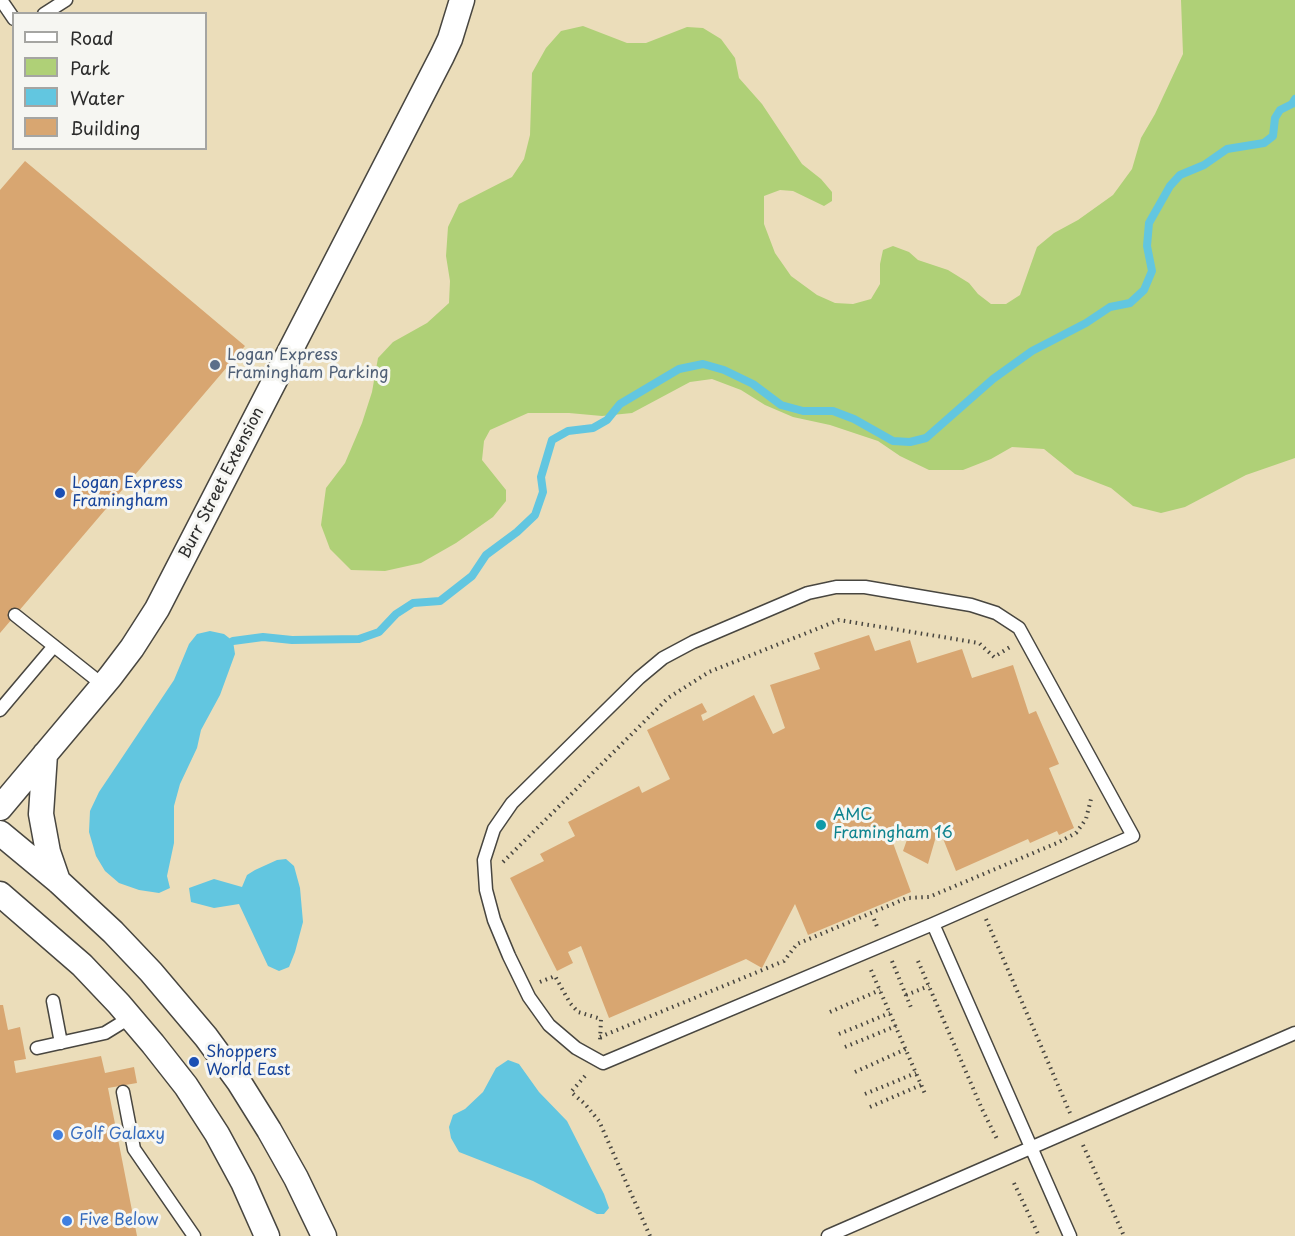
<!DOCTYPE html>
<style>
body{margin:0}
#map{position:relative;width:1295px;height:1236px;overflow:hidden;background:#ebddba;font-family:"Playpen Sans",sans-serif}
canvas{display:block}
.legend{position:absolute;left:12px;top:12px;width:195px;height:138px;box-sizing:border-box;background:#f6f6f2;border:2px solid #a5a5a2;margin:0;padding:8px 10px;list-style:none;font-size:18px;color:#2b2b2b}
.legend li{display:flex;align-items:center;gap:12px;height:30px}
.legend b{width:30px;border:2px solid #a5a5a2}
</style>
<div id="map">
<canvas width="1295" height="1236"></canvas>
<ul class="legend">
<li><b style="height:8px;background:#fff"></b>Road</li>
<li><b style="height:16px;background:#afd077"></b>Park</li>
<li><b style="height:16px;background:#62c6e0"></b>Water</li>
<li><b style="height:16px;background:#d8a671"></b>Building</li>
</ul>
</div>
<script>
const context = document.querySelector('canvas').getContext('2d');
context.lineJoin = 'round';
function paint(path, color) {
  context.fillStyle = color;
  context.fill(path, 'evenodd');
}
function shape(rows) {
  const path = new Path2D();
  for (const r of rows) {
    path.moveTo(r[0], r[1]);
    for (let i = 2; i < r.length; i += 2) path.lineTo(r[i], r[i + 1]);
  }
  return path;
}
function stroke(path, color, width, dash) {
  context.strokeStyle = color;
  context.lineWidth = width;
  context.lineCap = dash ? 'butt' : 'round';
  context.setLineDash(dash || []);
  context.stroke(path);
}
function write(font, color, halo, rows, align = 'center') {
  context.font = font + ' "Playpen Sans",sans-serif';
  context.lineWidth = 6;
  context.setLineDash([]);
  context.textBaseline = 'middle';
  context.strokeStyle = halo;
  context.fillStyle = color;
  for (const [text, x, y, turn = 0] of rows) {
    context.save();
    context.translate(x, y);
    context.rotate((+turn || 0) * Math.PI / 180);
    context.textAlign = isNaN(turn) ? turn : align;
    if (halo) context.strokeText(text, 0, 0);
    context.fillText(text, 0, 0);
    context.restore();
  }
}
const green = shape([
 [1181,0,1295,0,1295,458,1246,475,1185,507,1161,513,1133,506,1111,488,1075,474,1044,449,1012,447,991,459,963,470,929,470,900,456,878,441,830,425,793,417,765,405,741,390,712,379,690,382,632,413,602,416,569,413,528,413,490,430,484,441,482,460,506,490,506,501,493,517,456,543,421,563,385,571,351,570,330,549,321,525,326,488,345,463,362,423,372,392,378,358,393,342,427,323,449,303,450,281,446,256,448,227,459,204,512,177,524,159,530,135,532,73,546,48,561,31,583,26,627,43,646,43,687,27,703,28,721,39,735,58,739,78,762,104,802,164,821,179,832,192,832,201,824,206,793,191,780,190,764,196,764,224,775,253,791,276,817,295,835,303,853,304,871,299,880,284,880,264,883,250,893,246,909,252,918,260,948,270,969,283,978,294,991,304,1006,304,1020,295,1037,247,1054,233,1078,220,1113,195,1132,169,1141,138,1155,114,1183,54]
]);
const water = shape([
 [210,631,224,634,233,641,235,654,220,695,201,730,197,748,180,784,174,806,174,843,167,876,170,888,159,893,139,890,119,883,105,871,96,856,89,832,90,811,99,792,174,680,189,644,197,634],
 [286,859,294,866,300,888,303,922,295,952,289,967,279,971,268,966,239,904,214,908,191,902,189,888,214,879,242,887,247,875,255,870,277,860],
 [508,1060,519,1064,539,1092,567,1121,604,1194,609,1208,604,1214,597,1214,533,1181,459,1152,451,1138,449,1127,453,1115,465,1109,483,1092,496,1068]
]);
const stream = shape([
 [233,641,263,637,292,640,359,639,379,632,396,614,413,603,440,601,472,576,486,555,517,532,535,515,543,492,541,477,552,440,568,431,593,428,607,420,620,404,679,369,703,364,724,370,753,384,781,405,803,411,833,411,854,419,893,441,910,442,926,438,993,379,1032,351,1086,323,1110,307,1130,303,1144,290,1152,271,1147,246,1149,223,1170,186,1180,175,1204,165,1227,149,1264,143,1273,136,1275,118,1280,110,1292,104,1295,99]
]);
const building = shape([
 [25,161,245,346,0,633,0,190],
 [869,635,875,651,910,640,917,663,962,649,972,678,1013,665,1029,714,1036,711,1059,764,1049,768,1074,828,1059,835,1057,831,1030,843,1028,839,956,871,940,831,937,833,928,864,903,851,909,834,893,843,911,892,808,935,795,904,762,968,746,959,609,1018,581,946,568,952,573,963,557,971,510,878,544,861,540,854,575,836,568,822,639,786,642,793,670,779,647,730,702,703,707,712,701,715,703,721,754,695,773,734,785,728,770,685,820,669,814,653],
 [0,1005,3,1005,8,1030,20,1027,26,1059,14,1061,16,1073,101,1056,105,1073,134,1067,137,1083,108,1088,137,1236,0,1236]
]);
const path = shape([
 [503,862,668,698,709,672,839,620,979,643,994,657,1010,647],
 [874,919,878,929],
 [986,919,1070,1113],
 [892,961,912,1010],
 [918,961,982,1109,997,1139],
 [871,970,926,1096],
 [540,982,555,976,570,1003,578,1012,601,1019,600,1041],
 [906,995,929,986],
 [830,1012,880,990],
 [839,1034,890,1013],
 [600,1037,784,961,797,944,907,898,929,897,1057,843,1076,833,1086,819,1091,799],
 [845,1047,896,1026],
 [855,1072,906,1049],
 [585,1076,571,1092,585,1104,599,1121,650,1236],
 [865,1094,916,1073],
 [870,1107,921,1085],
 [1083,1145,1124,1236],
 [1014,1183,1039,1236]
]);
const lane = shape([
 [1,0,14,19],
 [44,14,66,0],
 [836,587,865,587,971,605,996,613,1019,628,1133,836,933,924,603,1063,576,1048,549,1025,529,997,509,956,494,920,486,890,484,860,494,829,512,803,639,678,663,658,693,642,808,593,836,587],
 [15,615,103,685],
 [0,710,54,646],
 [933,924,1070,1236],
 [53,1001,61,1043],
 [37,1048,105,1033,131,1017],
 [123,1092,134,1149,194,1236],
 [828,1236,1295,1033]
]);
const street = shape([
 [45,754,41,814,48,852,58,881],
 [0,808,110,677,132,648,157,609,442,56,450,39,462,0],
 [0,833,58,881,113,932,151,972,206,1037,239,1082,269,1130,296,1178,324,1236],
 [0,894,82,965,119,1004,153,1044,186,1086,217,1134,243,1182,267,1236]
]);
const markers = [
 [215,365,6,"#5c6f8a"],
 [60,493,6,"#1a4fb4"],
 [821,825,6,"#0f9aa8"],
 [194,1062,6,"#1a4fb4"],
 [58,1135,6,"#3f7fe0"],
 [67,1221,6,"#3f7fe0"]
];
const serviceNames = [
 ["Logan Express",227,356],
 ["Framingham Parking",227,374]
];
const streetNames = [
 ["Burr Street Extension",222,483,-63]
];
const transitNames = [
 ["Logan Express",72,484],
 ["Framingham",72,502],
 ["Shoppers",206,1053],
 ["World East",206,1071]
];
const cultureNames = [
 ["AMC",833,816],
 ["Framingham 16",833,834]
];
const shopNames = [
 ["Golf Galaxy",70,1135],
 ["Five Below",79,1221]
];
paint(green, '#afd077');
paint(water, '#62c6e0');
stroke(stream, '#62c6e0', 8);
paint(building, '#d8a671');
stroke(lane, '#484640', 15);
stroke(street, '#484640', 27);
stroke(path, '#484640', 4, [1.5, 4.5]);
stroke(lane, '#fff', 12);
stroke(street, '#fff', 24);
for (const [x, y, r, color] of markers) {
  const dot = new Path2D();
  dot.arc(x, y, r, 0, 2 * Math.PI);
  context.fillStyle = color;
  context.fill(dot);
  stroke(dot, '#f6f6f2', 2);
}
write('16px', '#4e5e75', '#f6f6f2', serviceNames, 'left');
write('16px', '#2b2b2b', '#f6f6f2', streetNames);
write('16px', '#164399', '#f6f6f2', transitNames, 'left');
write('16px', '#0d838f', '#f6f6f2', cultureNames, 'left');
write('16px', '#366cbe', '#f6f6f2', shopNames, 'left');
</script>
